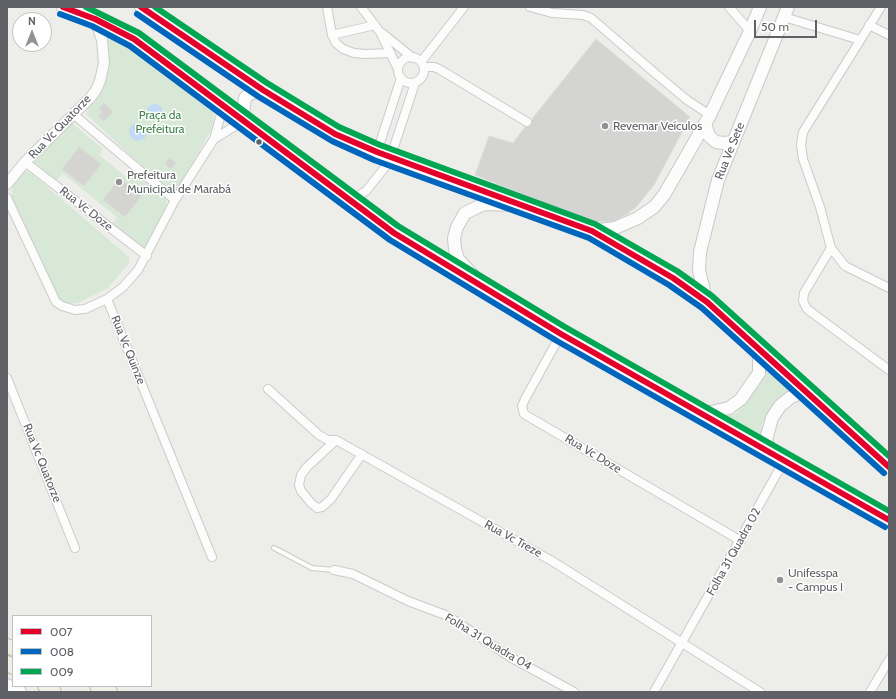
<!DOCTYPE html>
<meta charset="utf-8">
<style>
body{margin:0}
#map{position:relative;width:896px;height:699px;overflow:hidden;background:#edede9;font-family:Cabin,sans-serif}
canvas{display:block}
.frame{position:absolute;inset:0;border:8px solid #5f6166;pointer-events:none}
.legend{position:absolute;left:12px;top:615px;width:140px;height:72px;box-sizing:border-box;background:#fff;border:1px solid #bfc0c2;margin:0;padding:5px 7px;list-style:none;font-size:12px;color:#5f6166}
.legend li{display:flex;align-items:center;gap:8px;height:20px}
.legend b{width:20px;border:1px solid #bfc0c2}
.north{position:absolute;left:12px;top:12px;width:40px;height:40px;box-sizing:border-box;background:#fff;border:1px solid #bfc0c2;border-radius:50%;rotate:0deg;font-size:11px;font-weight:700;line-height:16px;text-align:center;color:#5f6166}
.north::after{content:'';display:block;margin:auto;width:14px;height:18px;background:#919294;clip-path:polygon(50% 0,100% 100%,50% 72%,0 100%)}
.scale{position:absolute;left:754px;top:20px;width:63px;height:18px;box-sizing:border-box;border:2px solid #5f6166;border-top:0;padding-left:5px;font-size:12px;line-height:14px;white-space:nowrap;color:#5f6166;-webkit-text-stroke:3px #fff;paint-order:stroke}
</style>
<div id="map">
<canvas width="896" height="699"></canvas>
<div class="frame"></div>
<ul class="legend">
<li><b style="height:5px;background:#e4002b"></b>007</li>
<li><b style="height:5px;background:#0065bd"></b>008</li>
<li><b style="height:5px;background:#00a651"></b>009</li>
</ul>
<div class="north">N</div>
<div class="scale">50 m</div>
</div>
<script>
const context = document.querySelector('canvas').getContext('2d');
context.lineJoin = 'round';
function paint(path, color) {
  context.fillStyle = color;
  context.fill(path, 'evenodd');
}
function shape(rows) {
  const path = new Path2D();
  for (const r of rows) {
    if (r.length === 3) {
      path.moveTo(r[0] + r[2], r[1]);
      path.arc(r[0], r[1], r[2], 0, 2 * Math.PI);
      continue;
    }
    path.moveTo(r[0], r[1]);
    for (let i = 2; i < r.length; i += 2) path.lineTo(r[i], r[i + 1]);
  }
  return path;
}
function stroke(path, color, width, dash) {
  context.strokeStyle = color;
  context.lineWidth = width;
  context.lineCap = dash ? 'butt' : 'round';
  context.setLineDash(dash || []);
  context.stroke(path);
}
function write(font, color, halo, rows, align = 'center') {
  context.font = font + ' Cabin,sans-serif';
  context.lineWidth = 3;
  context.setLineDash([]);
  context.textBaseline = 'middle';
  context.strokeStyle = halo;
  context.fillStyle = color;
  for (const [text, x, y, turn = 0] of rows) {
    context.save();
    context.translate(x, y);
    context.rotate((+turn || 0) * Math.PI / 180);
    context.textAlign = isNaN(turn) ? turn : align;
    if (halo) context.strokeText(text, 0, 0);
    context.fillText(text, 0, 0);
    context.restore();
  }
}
const green = shape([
 [104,33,165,70,213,107,214,125,179,188,168,190,87,115,87,111,97,95],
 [73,124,103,149,99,155,130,180,135,174,166,198,167,204,148,245,143,248,111,226,117,217,62,173,57,181,54,180,34,165,33,159,67,125],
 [24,170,31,173,129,257,129,263,108,288,78,303,68,304,60,301,54,294,12,197,12,182],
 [767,365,792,389,782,395,762,424,763,440,725,416,737,413,764,375]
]);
const water = shape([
 [155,112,8],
 [138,132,9]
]);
const building = shape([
 [596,39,690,117,654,185,637,206,627,214,613,221,598,222,550,206,475,175,489,136,513,143,525,127,531,125,532,119,596,39],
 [104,103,113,112,104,121,98,116,102,112,99,109,104,103],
 [79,147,101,164,84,186,62,169,79,147],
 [169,158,176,163,171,169,165,164,169,158],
 [120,178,142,195,125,217,103,200,120,178]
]);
const service = shape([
 [274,548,312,568,334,570]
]);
const minor = shape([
 [327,7,332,35,336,43,343,49,354,53,365,54,390,53],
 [361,7,380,32,398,69],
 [530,7,552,13,583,15,591,18,656,74,687,100,710,115],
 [729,7,750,31],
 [881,7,803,132,801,145,803,159,820,207,831,248,845,266,889,288],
 [784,17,860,40],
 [869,25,889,35],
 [382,33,413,58],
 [332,35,375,25],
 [411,70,13],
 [421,62,464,7],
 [424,67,434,67,439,69,527,122],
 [73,114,175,200],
 [214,139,235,126,246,122],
 [377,152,401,78],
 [25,162,147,256],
 [7,198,56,302,62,306,75,310,85,309,107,299,123,287,138,270,175,200,214,139,221,114,220,102],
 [350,201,366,191,386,166,391,156,415,83],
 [831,248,804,293,803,301,807,309,889,370],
 [107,299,212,557],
 [561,334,525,399,522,406,524,414,741,541],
 [7,378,75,548],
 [268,389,319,435,328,440,336,440,552,561,760,692],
 [336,440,307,467,301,475,299,485,301,491,311,503,317,508,322,507,331,499,362,454],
 [334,570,353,574,408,601,448,616,510,657,574,692],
 [654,692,784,461],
 [870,692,889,660]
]);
const tertiary = shape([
 [7,184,25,162,90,98,96,90,100,81,104,63,102,40,95,19]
]);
const secondary = shape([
 [63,7,95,19,134,39,394,233,561,334,889,520],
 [141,7,263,90,335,134,377,152,592,231,673,278,707,302,889,467],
 [246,122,243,113,245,98,249,94,263,90],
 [705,123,709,136,716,142,723,143,733,142],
 [592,231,615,228,638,218,654,207,664,195,710,115,750,31,760,7],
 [473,275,458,259,455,249,454,238,457,227,465,213,484,204,513,205],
 [707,302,699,271,700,252,718,180,788,7],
 [702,414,729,408,741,399,759,373,759,348],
 [769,452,766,440,772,418,780,406,791,397,807,391],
 [7,685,20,692]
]);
const trunk = shape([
 [7,646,13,648],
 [7,663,13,667],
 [45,686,54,692],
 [97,686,110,692]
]);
const bus1 = shape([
 [63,7,95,19,134,39,394,233,561,334,889,520],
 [141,7,263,90,335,134,377,152,592,231,673,278,707,302,889,467]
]);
const bus2 = shape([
 [60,14,92,26,130,46,390,240,557,341,885,527],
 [137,14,259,97,332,141,374,160,589,238,669,285,702,308,884,473]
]);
const bus3 = shape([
 [86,7,139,33,398,226,565,327,889,511],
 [155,7,267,83,339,127,380,145,595,224,677,271,712,296,889,456]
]);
const markers = [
 [605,126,4,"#919294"],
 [259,142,3.5,"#5f6166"],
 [119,182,4,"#919294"],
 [780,580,4,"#919294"]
];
const parkNames = [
 ["Praça da",160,115],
 ["Prefeitura",160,129]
];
const poiNames = [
 ["Revemar Veículos",613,126],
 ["Prefeitura",127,175],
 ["Municipal de Marabá",127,189],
 ["Unifesspa",788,573],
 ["- Campus I",788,587]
];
const streetNames = [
 ["Rua Vc Quatorze",60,127,-46],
 ["Rua Ve Sete",730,151,-68],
 ["Rua Vc Doze",86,209,38],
 ["Rua Vc Quinze",128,350,68],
 ["Rua Vc Doze",593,454,31],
 ["Rua Vc Quatorze",42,463,68],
 ["Rua Vc Treze",513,539,29],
 ["Folha 31 Quadra 02",734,552,-61],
 ["Folha 31 Quadra 04",488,642,31]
];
paint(green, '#d8e8d7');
paint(water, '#c2daf3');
paint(building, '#d4d4d2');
stroke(building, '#dcdcd8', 1);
stroke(service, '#cbcbca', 6);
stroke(minor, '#cbcbca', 10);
stroke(tertiary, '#cbcbca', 12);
stroke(secondary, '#c9c9ca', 14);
stroke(trunk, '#c2b999', 16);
stroke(service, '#fcfcfc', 4);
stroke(minor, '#fcfcfc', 8);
stroke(tertiary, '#fcfcfc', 10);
stroke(secondary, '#fcfcfc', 12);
stroke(trunk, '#f0f0e6', 14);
stroke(bus1, '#e4002b', 6);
stroke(bus2, '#0065bd', 6);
stroke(bus3, '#00a651', 6);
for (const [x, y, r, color] of markers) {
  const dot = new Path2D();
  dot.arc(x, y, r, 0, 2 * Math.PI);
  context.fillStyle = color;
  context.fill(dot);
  stroke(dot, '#fff', 1.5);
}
write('12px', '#3f8449', '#fff', parkNames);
write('12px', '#5f6166', '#fff', poiNames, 'left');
write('12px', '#5f6166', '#fff', streetNames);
</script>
